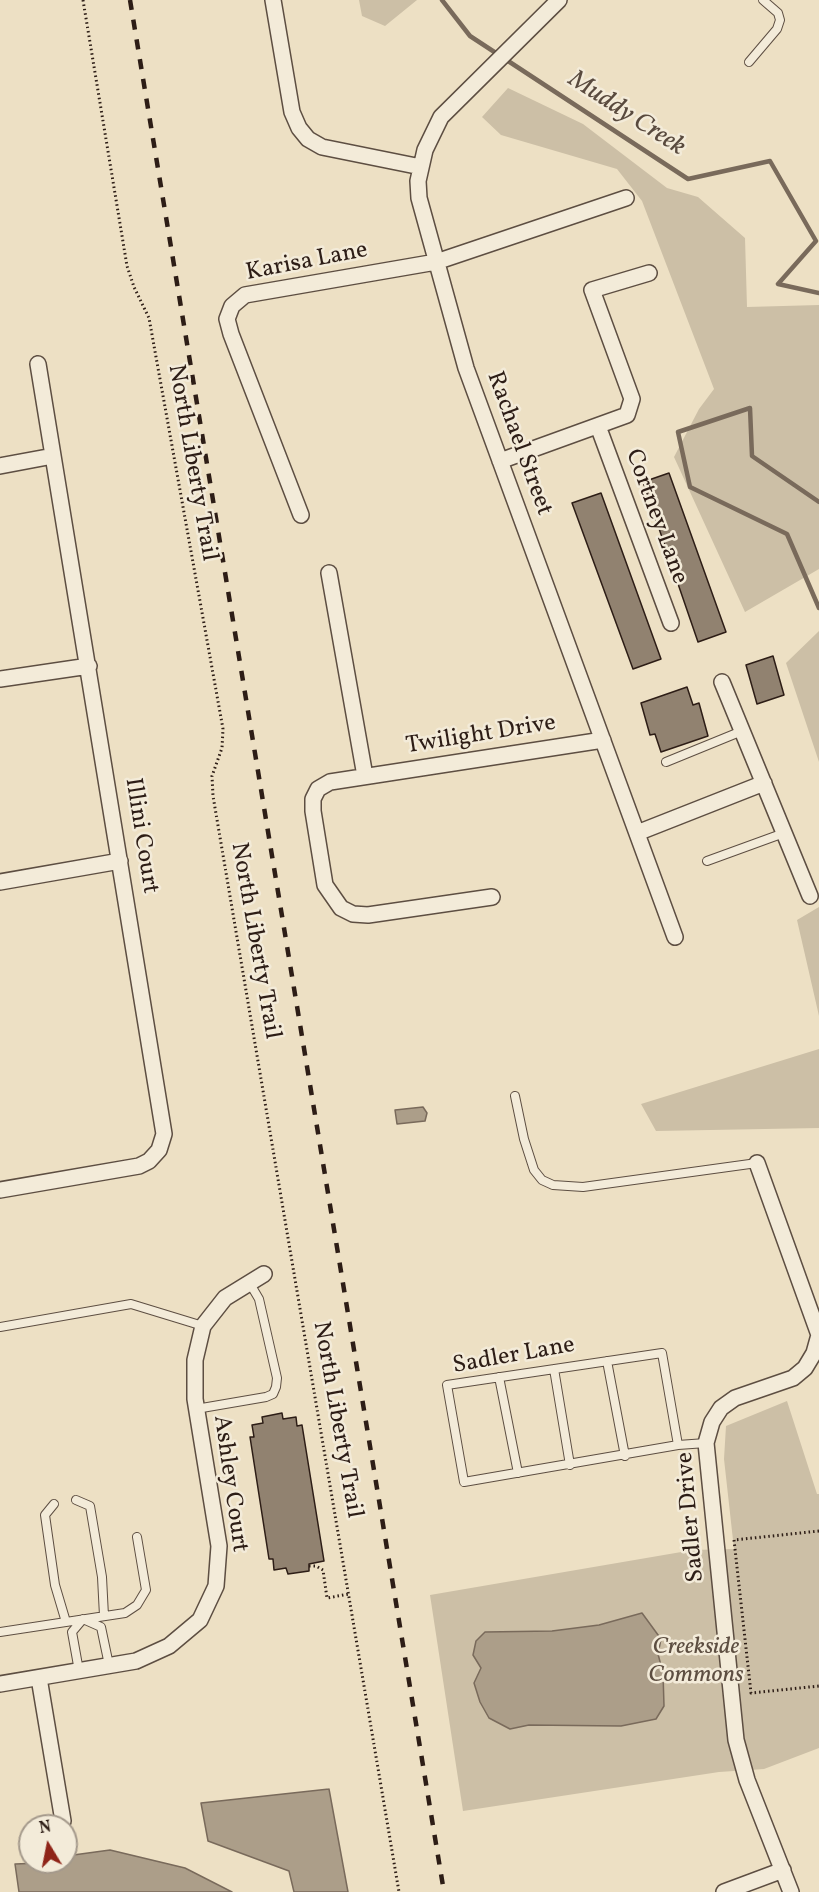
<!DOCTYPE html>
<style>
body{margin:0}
#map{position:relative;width:819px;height:1892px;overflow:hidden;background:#ede0c4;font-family:Vollkorn,serif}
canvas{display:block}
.north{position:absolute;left:18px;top:1814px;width:60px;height:60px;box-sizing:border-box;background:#f3ebd9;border:2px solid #a4998b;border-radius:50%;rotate:350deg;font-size:16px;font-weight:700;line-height:24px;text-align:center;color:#2d1d16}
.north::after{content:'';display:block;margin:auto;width:21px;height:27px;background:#8f2418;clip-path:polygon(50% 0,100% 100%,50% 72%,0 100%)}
</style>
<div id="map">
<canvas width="819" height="1892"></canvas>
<div class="north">N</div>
</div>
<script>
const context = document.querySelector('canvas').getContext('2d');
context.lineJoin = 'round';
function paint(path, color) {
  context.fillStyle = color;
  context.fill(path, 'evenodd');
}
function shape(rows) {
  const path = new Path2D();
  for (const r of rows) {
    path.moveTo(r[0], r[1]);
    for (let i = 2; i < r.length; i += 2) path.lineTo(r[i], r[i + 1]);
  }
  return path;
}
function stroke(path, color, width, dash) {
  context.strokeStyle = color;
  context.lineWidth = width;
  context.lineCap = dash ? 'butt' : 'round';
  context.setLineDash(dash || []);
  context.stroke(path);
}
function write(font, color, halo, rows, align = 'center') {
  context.font = font + ' Vollkorn,serif';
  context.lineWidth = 5;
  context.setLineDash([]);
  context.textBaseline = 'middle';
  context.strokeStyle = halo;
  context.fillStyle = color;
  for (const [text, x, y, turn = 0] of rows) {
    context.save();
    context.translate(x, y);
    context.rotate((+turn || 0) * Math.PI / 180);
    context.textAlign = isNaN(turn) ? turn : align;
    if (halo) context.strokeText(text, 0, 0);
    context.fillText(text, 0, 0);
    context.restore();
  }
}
const green = shape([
 [359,0,417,0,385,26,362,16],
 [508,88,583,124,667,188,698,197,745,238,747,307,819,305,819,569,745,612,674,457,699,409,714,389,642,201,617,169,501,135,482,117],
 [819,631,819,762,786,663],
 [819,907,819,1016,797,920],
 [819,1049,819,1128,656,1131,641,1104],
 [787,1401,817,1494,819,1494,819,1748,764,1769,719,1772,463,1811,430,1595,693,1550,734,1549,724,1459,726,1426]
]);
const water = shape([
 [423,1107,427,1113,425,1121,397,1124,395,1110,423,1107],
 [642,1613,661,1639,658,1654,663,1673,664,1706,656,1719,621,1726,529,1725,510,1729,489,1718,480,1702,474,1683,481,1668,473,1655,476,1641,485,1632,552,1631,599,1625,642,1613],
 [329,1789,348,1892,294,1892,289,1871,208,1841,201,1803,329,1789],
 [110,1850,185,1868,232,1892,19,1892,15,1864,66,1862,66,1856,110,1850]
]);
const stream = shape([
 [442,0,470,36,688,179,770,161,816,241,778,284,819,293],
 [819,502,752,456,750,408,678,432,690,487,787,534,819,608]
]);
const building = shape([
 [669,473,726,632,698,642,643,482,669,473],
 [601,493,661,659,633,669,572,503,601,493],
 [773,656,784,695,757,704,746,665,773,656],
 [687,687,693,705,699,703,708,736,661,752,655,734,650,735,641,703,687,687],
 [282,1413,283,1419,296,1417,297,1426,302,1425,324,1561,309,1564,309,1571,288,1574,286,1568,274,1570,273,1559,269,1559,250,1437,254,1437,252,1425,263,1423,262,1417,282,1413]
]);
const path = shape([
 [83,0,127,266,134,287,149,318,223,729,222,748,212,776,213,796,399,1892],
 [819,1531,734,1540,751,1693,819,1686],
 [309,1566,316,1566,323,1570,327,1598,349,1594]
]);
const lane = shape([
 [749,62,777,29,780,20,778,13,763,0],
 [666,762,742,731],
 [707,861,784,833],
 [515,1096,524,1139,534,1170,542,1180,553,1185,583,1187,757,1163],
 [0,1327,131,1304,203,1326],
 [607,1361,625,1456],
 [554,1369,570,1465],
 [499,1377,518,1473],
 [196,1409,266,1397,273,1394,276,1387,277,1378,259,1299,249,1282],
 [678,1445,662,1353,447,1385,464,1482,678,1445,706,1443],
 [76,1500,90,1506,102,1577,104,1616],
 [54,1504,45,1515,55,1585,66,1622],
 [0,1632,125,1613,137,1605,146,1590,137,1537],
 [79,1671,72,1632,83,1619,101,1627,109,1665]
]);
const street = shape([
 [273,0,292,112,299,128,308,139,322,147,421,167],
 [559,0,441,117,425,150,418,181,419,198,466,368,675,937],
 [598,426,671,623],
 [500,461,627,415,632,399,592,290,649,273],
 [0,466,53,456],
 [301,515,231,334,227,319,232,306,245,295,436,262,626,198],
 [329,573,365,776],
 [0,679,89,666],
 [722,682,810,896],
 [637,833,764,783],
 [0,882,120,861],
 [492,897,368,915,353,914,341,908,325,885,313,811,313,799,318,789,330,782,603,740],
 [757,1163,819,1335,814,1353,805,1368,793,1378,735,1398,721,1408,712,1422,706,1443,736,1740,747,1780,791,1892],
 [0,1190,139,1166,149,1161,159,1150,164,1134,38,364],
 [39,1678,63,1821],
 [0,1684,136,1661,169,1646,200,1620,216,1586,219,1546,195,1399,195,1360,203,1326,225,1298,264,1274],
 [724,1892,783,1870]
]);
const rail = shape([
 [130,0,444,1892]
]);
const streetNames = [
 ["Karisa Lane",307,263,-11],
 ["Rachael Street",518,444,70],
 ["North Liberty Trail",191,463,80],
 ["Cortney Lane",655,517,70],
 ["Twilight Drive",481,736,-9],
 ["Illini Court",140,836,81],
 ["North Liberty Trail",254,941,80],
 ["Sadler Lane",514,1357,-10],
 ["North Liberty Trail",336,1420,80],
 ["Ashley Court",229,1484,82],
 ["Sadler Drive",692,1517,-95]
];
const parkNames = [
 ["Creekside",696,1649],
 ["Commons",696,1677]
];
const waterNames = [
 ["Muddy Creek",626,115,33]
];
paint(green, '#ccbfa6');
paint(water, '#ac9e89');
stroke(water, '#796a5b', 1.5);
stroke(stream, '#796a5b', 4.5);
paint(building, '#918270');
stroke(building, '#2d1d16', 1.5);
stroke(lane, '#5d4e42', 10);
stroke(street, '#5d4e42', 18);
stroke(path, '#2d1d16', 3, [1.5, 3]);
stroke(lane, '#f3ebd9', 8);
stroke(street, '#f3ebd9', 15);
stroke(rail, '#2d1d16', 4.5, [10, 10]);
write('24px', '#2d1d16', '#f3ebd9', streetNames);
write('italic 24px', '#5d4e41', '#f3ebd9', parkNames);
write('italic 26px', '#594a3e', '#f3ebd9', waterNames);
</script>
